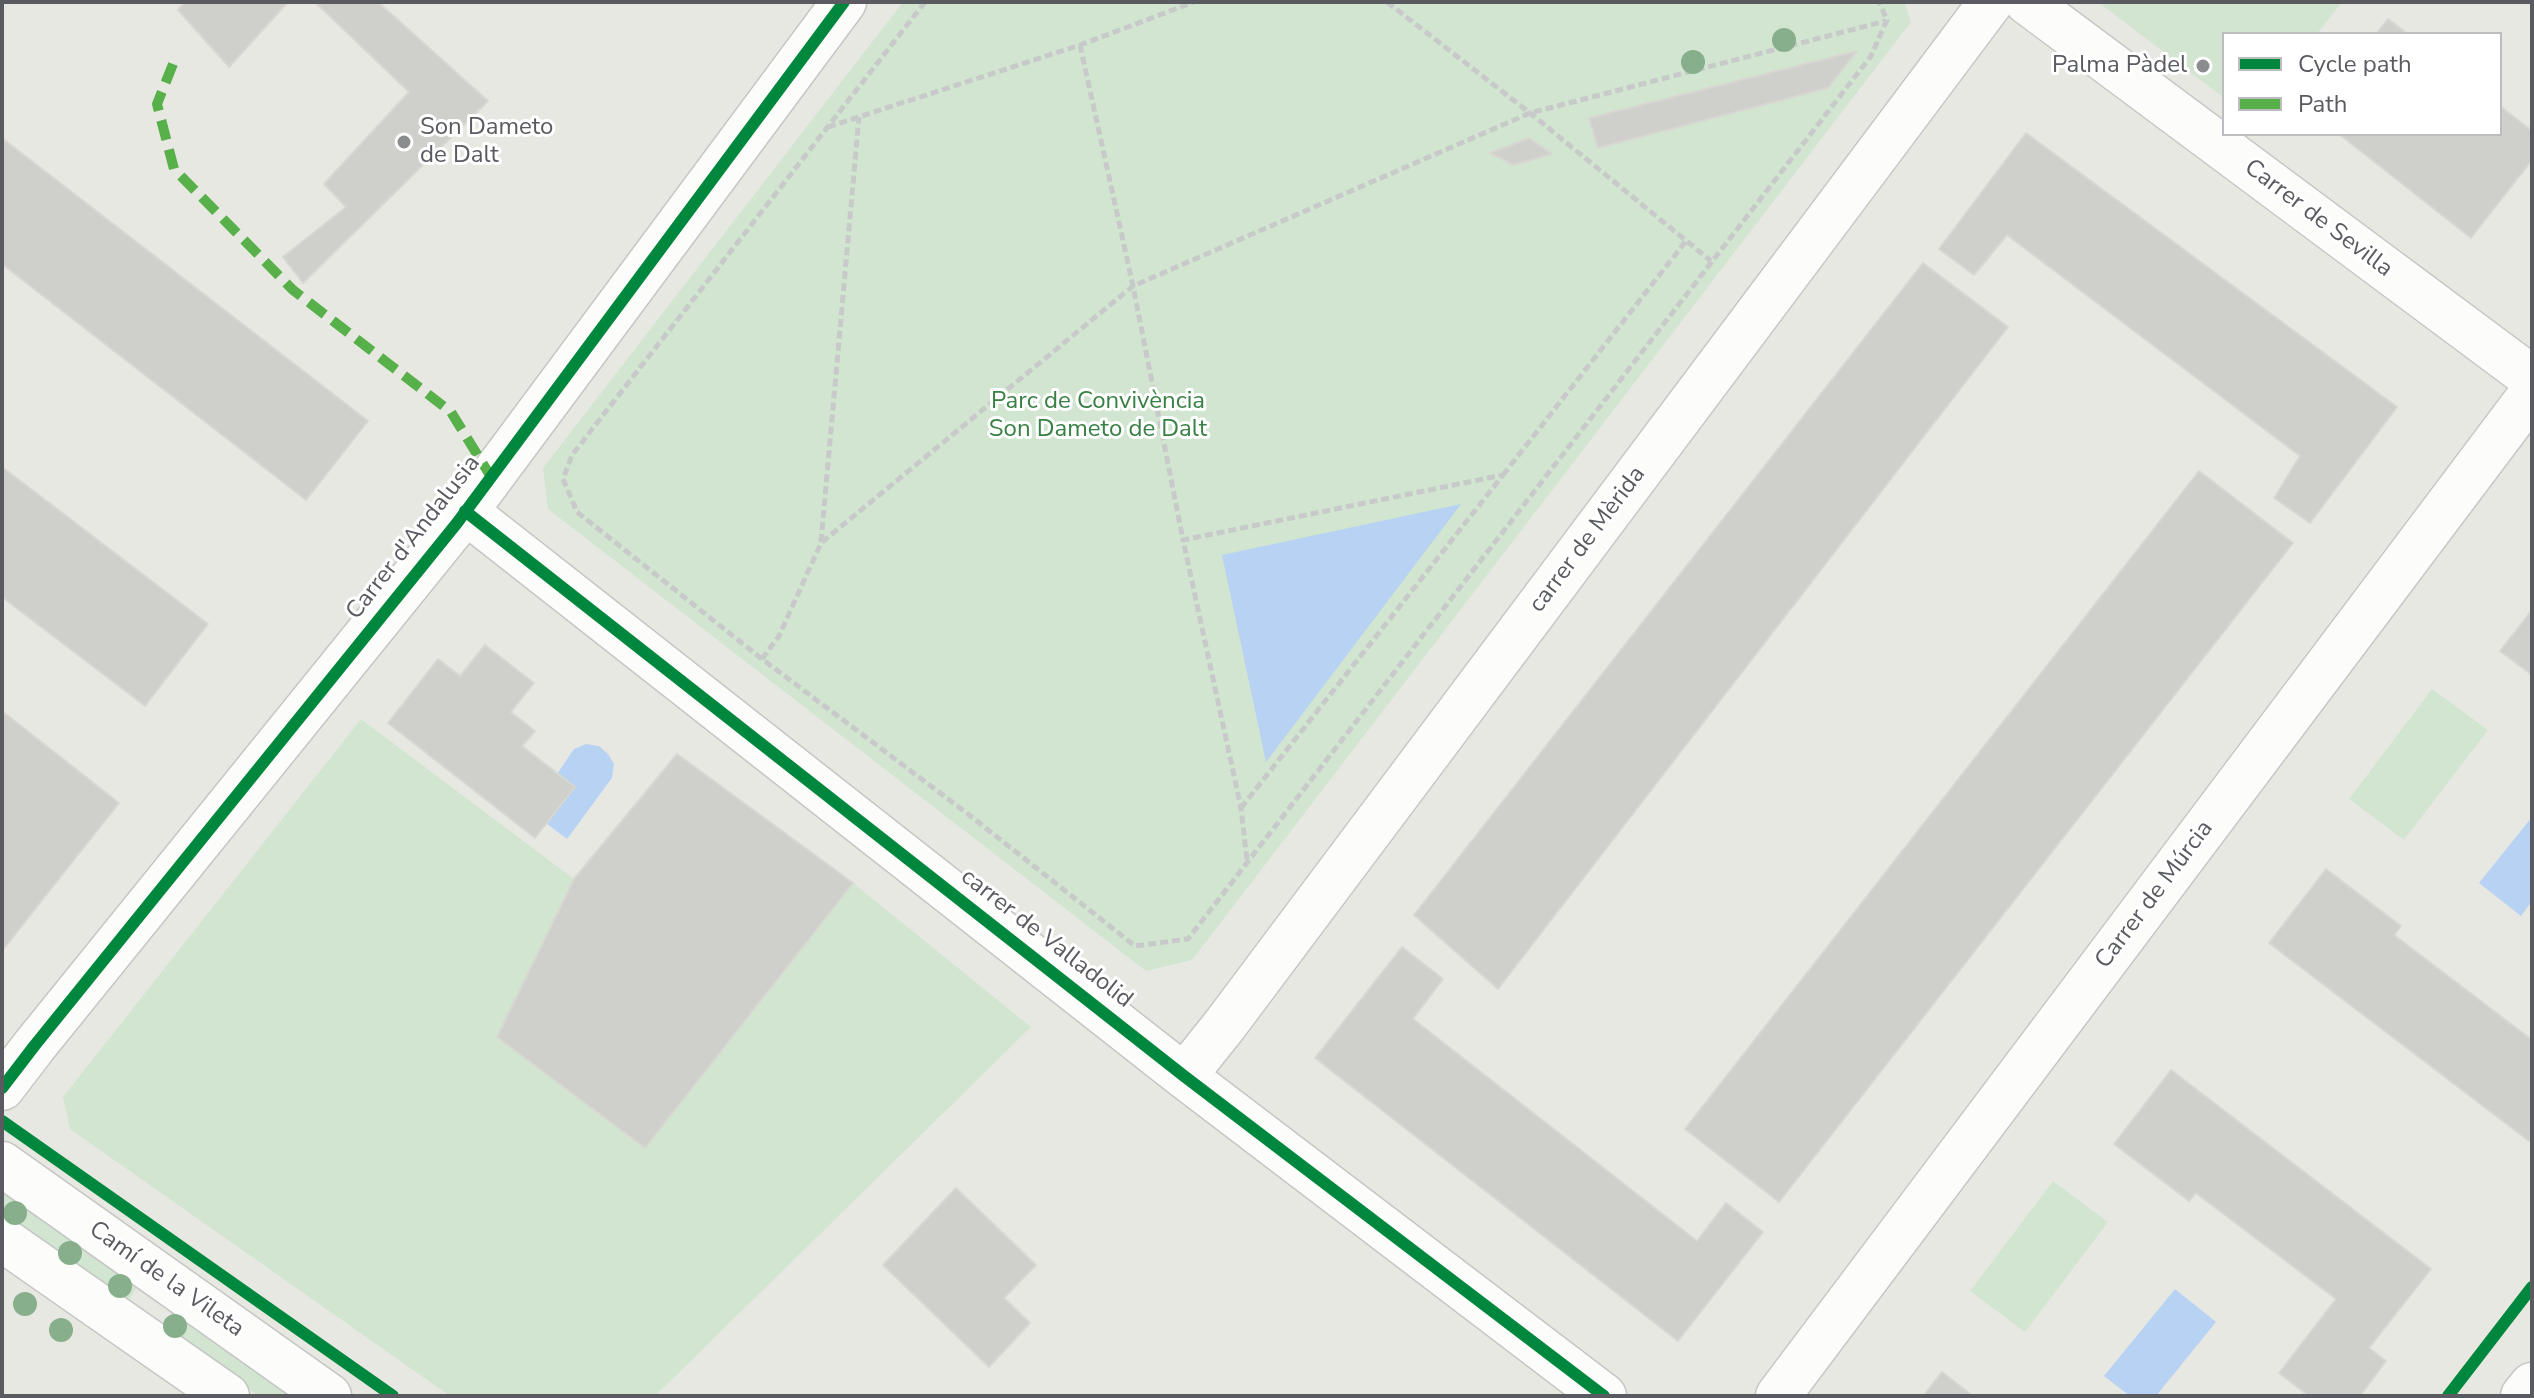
<!DOCTYPE html>
<meta charset="utf-8">
<style>
body{margin:0}
#map{position:relative;width:2534px;height:1398px;overflow:hidden;background:#e8e8e3;font-family:"Nunito Sans",sans-serif}
canvas{display:block}
.frame{position:absolute;inset:0;border:4px solid #595b61;pointer-events:none}
.legend{position:absolute;left:2222px;top:32px;width:280px;height:104px;box-sizing:border-box;background:#fff;border:2px solid #bdbdc0;margin:0;padding:10px 14px;list-style:none;font-size:24px;color:#595b61}
.legend li{display:flex;align-items:center;gap:16px;height:40px}
.legend b{width:40px;border:2px solid #bdbdc0}
</style>
<div id="map">
<canvas width="2534" height="1398"></canvas>
<div class="frame"></div>
<ul class="legend">
<li><b style="height:10px;background:#00873e"></b>Cycle path</li>
<li><b style="height:10px;background:#58b04a"></b>Path</li>
</ul>
</div>
<script>
const context = document.querySelector('canvas').getContext('2d');
context.lineJoin = 'round';
function paint(path, color) {
  context.fillStyle = color;
  context.fill(path, 'evenodd');
}
function shape(rows) {
  const path = new Path2D();
  for (const r of rows) {
    path.moveTo(r[0], r[1]);
    for (let i = 2; i < r.length; i += 2) path.lineTo(r[i], r[i + 1]);
  }
  return path;
}
function stroke(path, color, width, dash) {
  context.strokeStyle = color;
  context.lineWidth = width;
  context.lineCap = dash ? 'butt' : 'round';
  context.setLineDash(dash || []);
  context.stroke(path);
}
function write(font, color, halo, rows, align = 'center') {
  context.font = font + ' "Nunito Sans",sans-serif';
  context.lineWidth = 6;
  context.setLineDash([]);
  context.textBaseline = 'middle';
  context.strokeStyle = halo;
  context.fillStyle = color;
  for (const [text, x, y, turn = 0] of rows) {
    context.save();
    context.translate(x, y);
    context.rotate((+turn || 0) * Math.PI / 180);
    context.textAlign = isNaN(turn) ? turn : align;
    if (halo) context.strokeText(text, 0, 0);
    context.fillText(text, 0, 0);
    context.restore();
  }
}
const green = shape([
 [903,2,1904,2,1911,22,1192,960,1146,971,548,509,543,468],
 [2098,2,2342,2,2317,34,2224,34,2224,98],
 [2432,689,2488,730,2404,840,2349,799],
 [361,719,574,879,497,1037,644,1148,853,883,1031,1027,655,1396,450,1396,70,1129,63,1097],
 [2053,1181,2108,1222,2025,1332,1970,1291],
 [2,1191,137,1287,126,1305,2,1216],
 [173,1311,296,1396,259,1396,161,1329]
]);
const water = shape([
 [1461,504,1266,762,1222,555],
 [586,744,599,746,608,754,614,764,612,778,567,839,547,824,574,787,557,774,574,749],
 [2532,817,2532,901,2521,916,2479,883],
 [2175,1289,2216,1322,2156,1396,2130,1396,2104,1376]
]);
const building = shape([
 [185,2,288,2,229,67,178,10,185,2],
 [315,2,378,2,488,101,303,283,283,257,346,207,324,184,409,92,315,2],
 [2388,19,2408,34,2376,34,2388,19],
 [1857,51,1828,88,1598,148,1589,118,1857,51],
 [2500,106,2532,131,2532,160,2471,238,2339,134,2500,134,2500,106],
 [2026,133,2397,407,2310,523,2274,498,2300,456,2007,235,1974,275,1939,249,2026,133],
 [2,138,368,421,306,500,2,264,2,138],
 [1529,138,1552,154,1513,165,1490,153,1529,138],
 [1923,263,2008,327,1498,989,1414,915,1923,263],
 [2,467,208,624,145,706,2,597,2,467],
 [2199,471,2293,543,1779,1202,1685,1129,2199,471],
 [2532,610,2532,675,2500,651,2532,610],
 [485,645,534,683,511,712,535,731,522,746,575,787,535,838,388,723,438,659,460,676,485,645],
 [2,711,119,803,2,951,2,711],
 [677,754,853,883,645,1148,497,1037,574,879,677,754],
 [2326,869,2401,926,2394,935,2532,1040,2532,1137,2529,1141,2269,943,2326,869],
 [1402,947,1443,979,1413,1019,1697,1241,1726,1203,1763,1232,1678,1341,1315,1058,1402,947],
 [2171,1070,2431,1269,2369,1348,2386,1361,2360,1396,2309,1396,2279,1373,2336,1299,2196,1193,2189,1201,2114,1144,2171,1070],
 [956,1188,1036,1265,1004,1298,1030,1323,989,1367,883,1265,956,1188],
 [1942,1372,1973,1396,1923,1396,1942,1372]
]);
const path = shape([
 [925,2,572,455,563,479,577,512,762,659,968,814,1135,946,1188,939,1871,56,1887,20,1879,2],
 [1387,2,1530,113,1711,261],
 [1080,45,1133,286,1183,540],
 [828,127,1080,45,1194,2],
 [1503,475,1686,241],
 [821,542,859,117],
 [762,659,779,636,821,543,1133,286,1530,113,1886,21],
 [1241,808,1503,475,1183,540,1241,808,1247,860]
]);
const street = shape([
 [2027,2,2532,378],
 [465,511,1184,1076,1604,1396],
 [1184,1076,1224,1026,1991,2],
 [2,1088,35,1045,457,523,844,2],
 [1778,1396,2532,393]
]);
const secondary = shape([
 [2,1164,329,1396],
 [2,1239,227,1396],
 [2523,1396,2532,1385]
]);
const quiet = shape([
 [173,64,157,104,174,169,293,290,451,412,491,477]
]);
const cycleway = shape([
 [465,511,1184,1076,1604,1396],
 [2,1088,35,1045,457,523,844,2],
 [2,1121,393,1396],
 [2448,1396,2532,1287]
]);
const trees = [
 [1784,40],
 [1693,62],
 [15,1213],
 [70,1253],
 [120,1286],
 [25,1304],
 [175,1326],
 [61,1330]
];
const markers = [
 [2203,66,8,"#8b8c8e"],
 [404,142,8,"#8b8c8e"]
];
const poiNames = [
 ["Palma Pàdel",2187,66],
 ["Son Dameto",420,128,"left"],
 ["de Dalt",420,156,"left"]
];
const streetNames = [
 ["Carrer de Sevilla",2318,219,37],
 ["Carrer d'Andalusia",414,538,-52],
 ["carrer de Mèrida",1588,540,-53],
 ["Carrer de Múrcia",2155,895,-53],
 ["carrer de Valladolid",1046,939,38],
 ["Camí de la Vileta",166,1280,35]
];
const parkNames = [
 ["Parc de Convivència",1098,402],
 ["Son Dameto de Dalt",1098,430]
];
paint(green, '#d1e5d1');
paint(water, '#b7d2f2');
paint(building, '#cfcfcc');
stroke(building, '#d8d7d2', 2);
stroke(street, '#c6c6c5', 47);
stroke(secondary, '#c5c5c4', 47);
stroke(path, '#c7cac9', 5, [8, 4]);
stroke(street, '#fcfcfb', 44);
stroke(secondary, '#fcfcfb', 44);
stroke(quiet, '#58b04a', 10, [20, 10]);
stroke(cycleway, '#00873e', 12);
context.fillStyle = '#88af8c';
for (const [x, y] of trees) {
  context.beginPath();
  context.arc(x, y, 12, 0, 2 * Math.PI);
  context.fill();
}
for (const [x, y, r, color] of markers) {
  const dot = new Path2D();
  dot.arc(x, y, r, 0, 2 * Math.PI);
  context.fillStyle = color;
  context.fill(dot);
  stroke(dot, '#fff', 3);
}
write('24px', '#595b61', '#fff', poiNames, 'right');
write('24px', '#595b61', '#fff', streetNames);
write('24px', '#398045', '#fff', parkNames);
</script>
